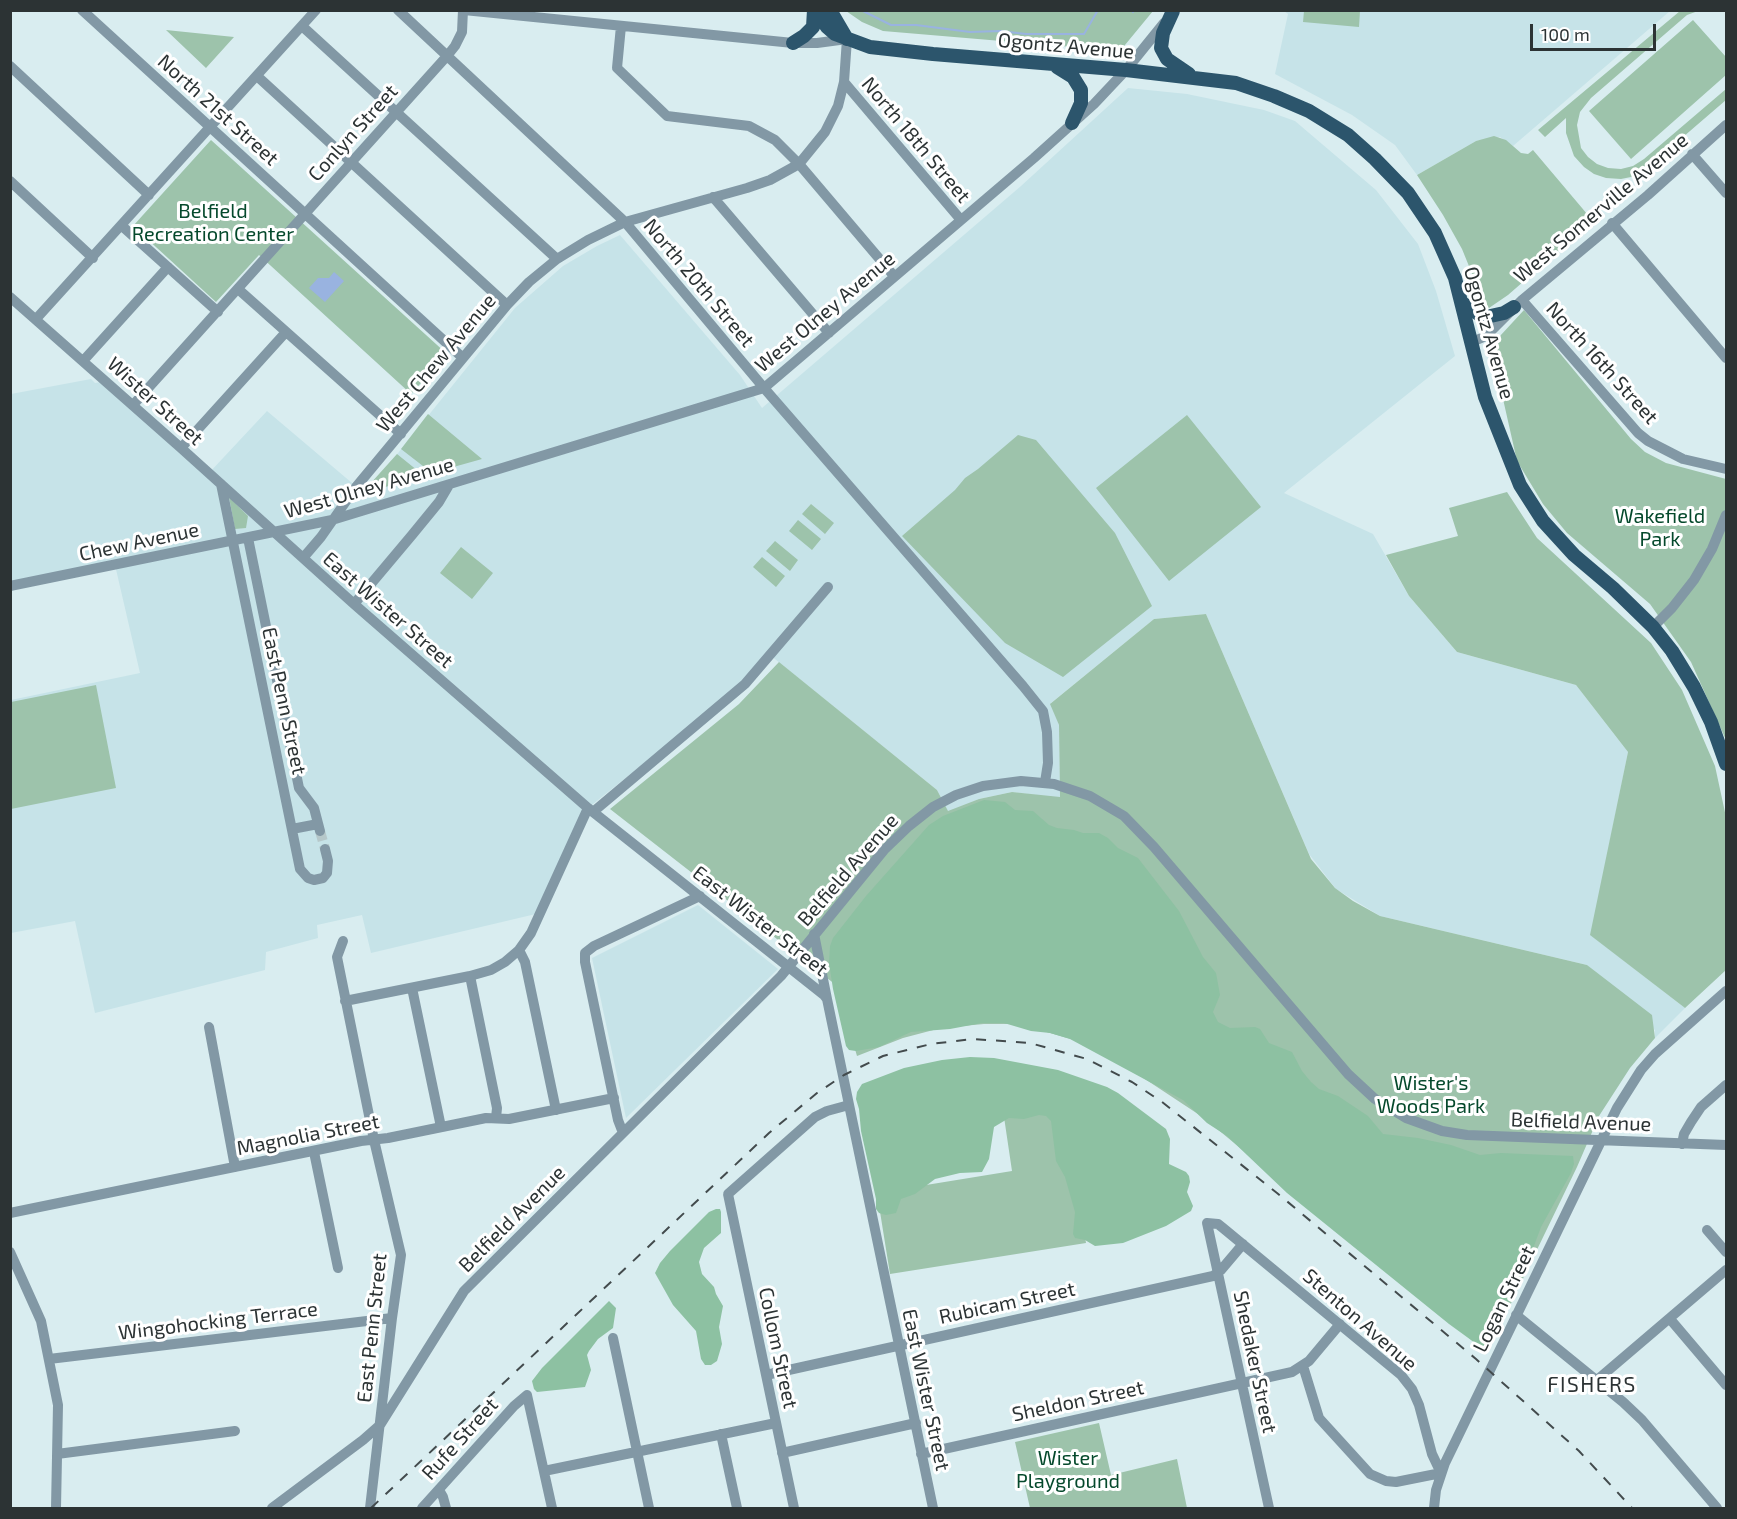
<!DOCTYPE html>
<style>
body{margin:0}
#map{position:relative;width:1737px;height:1519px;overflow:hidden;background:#d9edf0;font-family:"Exo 2",sans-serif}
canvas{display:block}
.frame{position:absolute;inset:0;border:12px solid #2c3334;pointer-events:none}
.scale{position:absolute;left:1530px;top:24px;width:126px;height:27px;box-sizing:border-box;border:3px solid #2c3334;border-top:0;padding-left:8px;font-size:18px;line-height:21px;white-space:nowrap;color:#2c3334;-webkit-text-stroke:4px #fff;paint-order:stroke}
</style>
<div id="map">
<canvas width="1737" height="1519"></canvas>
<div class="frame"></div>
<div class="scale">100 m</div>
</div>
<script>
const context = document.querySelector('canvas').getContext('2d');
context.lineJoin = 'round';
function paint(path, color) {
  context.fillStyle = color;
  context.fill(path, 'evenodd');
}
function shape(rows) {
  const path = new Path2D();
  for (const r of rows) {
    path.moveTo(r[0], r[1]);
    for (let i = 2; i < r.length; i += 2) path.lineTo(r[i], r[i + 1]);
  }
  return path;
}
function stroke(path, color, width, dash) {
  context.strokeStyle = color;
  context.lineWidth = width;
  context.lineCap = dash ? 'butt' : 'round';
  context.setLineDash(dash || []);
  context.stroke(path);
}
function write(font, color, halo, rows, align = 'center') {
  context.font = font + ' "Exo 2",sans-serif';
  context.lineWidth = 6;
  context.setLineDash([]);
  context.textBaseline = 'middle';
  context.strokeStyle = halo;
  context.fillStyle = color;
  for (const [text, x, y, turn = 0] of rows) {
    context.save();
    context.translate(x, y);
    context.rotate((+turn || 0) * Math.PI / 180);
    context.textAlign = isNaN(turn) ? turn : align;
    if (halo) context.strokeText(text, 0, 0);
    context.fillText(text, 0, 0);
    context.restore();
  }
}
const built = shape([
 [1284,11,1670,11,1513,146,1500,137,1476,141,1417,175,1395,145,1352,115,1275,74,1288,14],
 [1128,88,1187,94,1264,110,1295,121,1376,190,1418,244,1436,291,1455,356,1284,493,1373,534,1409,596,1457,652,1576,685,1628,752,1591,935,1685,1008,1655,1038,1655,1030,1587,965,1380,916,1336,889,1309,854,1206,614,1154,619,1051,703,1059,725,1060,798,1012,792,979,799,948,812,937,790,770,655,747,681,588,808,540,913,371,953,362,915,317,925,318,938,266,952,265,970,95,1013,75,921,11,933,11,700,140,673,115,565,11,586,11,394,91,379,95,383,106,381,209,473,267,411,365,494,515,308,563,266,597,246,620,235,740,375,762,408,1021,186],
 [698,905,778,969,626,1118,592,958]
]);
const green = shape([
 [846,11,1153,11,1120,51,883,31,862,22],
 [1304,11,1360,11,1359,27,1303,22],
 [1680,11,1698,11,1687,15,1591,98,1580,112,1577,125,1581,148,1588,157,1597,164,1608,168,1621,169,1633,166,1644,159,1726,89,1726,100,1654,162,1643,171,1631,177,1621,179,1606,178,1594,174,1584,167,1574,156,1566,133,1566,118,1545,137,1538,130],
 [1693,20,1726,57,1726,75,1631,159,1589,111],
 [166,30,234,37,206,68],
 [1494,136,1506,140,1521,153,1528,154,1533,150,1593,221,1508,295,1489,308,1478,303,1473,276,1462,249,1443,215,1417,175,1476,141],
 [211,140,447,354,411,394,259,255,216,302,133,226],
 [1524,310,1631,439,1645,452,1666,463,1726,479,1726,740,1691,662,1650,604,1567,533,1543,504,1517,461,1494,359,1494,348,1500,336],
 [428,414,482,459,432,473,401,449],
 [1187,415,1261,507,1169,581,1096,488],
 [1018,435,1036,440,1115,533,1152,606,1063,677,1005,643,902,536,955,490,965,478,978,469],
 [397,454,423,475,373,491,370,484],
 [1507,492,1537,538,1651,643,1682,690,1715,766,1726,817,1726,970,1685,1008,1590,935,1628,752,1576,685,1457,652,1409,596,1386,555,1458,536,1449,508],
 [229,497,248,516,246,528,235,529],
 [811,504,834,523,825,534,802,514],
 [798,520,821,539,812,550,789,531],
 [775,541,798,560,790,571,766,551],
 [461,547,493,573,472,599,440,573],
 [762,557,785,576,776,587,753,567],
 [1206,614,1311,859,1335,888,1353,901,1380,916,1587,965,1652,1015,1655,1038,1630,1068,1599,1116,1577,1167,1487,1353,1204,1118,1095,1046,1019,1024,984,1024,941,1028,903,1038,857,1056,836,985,610,809,739,704,779,662,937,790,948,811,979,799,1012,792,1060,797,1059,725,1050,704,1154,619],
 [96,685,116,788,11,809,11,702],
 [1065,1108,1086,1243,890,1274,877,1193,1012,1171,1004,1117],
 [1099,1423,1111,1475,1177,1459,1187,1508,1030,1508,1015,1442]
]);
const forest = shape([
 [984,800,1005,802,1015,810,1033,811,1049,825,1057,828,1074,830,1083,833,1099,833,1108,838,1118,848,1138,858,1179,911,1203,957,1216,973,1220,995,1213,1012,1218,1022,1230,1028,1255,1027,1260,1029,1269,1043,1292,1052,1302,1071,1311,1082,1319,1089,1338,1096,1368,1116,1383,1134,1418,1138,1451,1145,1480,1155,1501,1153,1573,1156,1574,1164,1571,1173,1541,1227,1531,1254,1487,1349,1482,1348,1449,1324,1287,1193,1227,1136,1207,1123,1183,1100,1070,1039,1050,1033,1031,1031,1004,1023,982,1023,950,1029,911,1032,879,1047,856,1051,849,1050,846,1046,833,989,829,963,830,946,833,938,866,896,929,825,943,816],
 [970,1057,994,1058,1058,1070,1107,1087,1118,1093,1166,1129,1170,1139,1169,1164,1186,1172,1189,1176,1190,1182,1187,1192,1193,1206,1191,1211,1166,1226,1123,1243,1095,1246,1085,1240,1075,1238,1073,1234,1075,1212,1065,1177,1056,1161,1051,1121,1046,1116,1039,1115,1024,1119,1009,1118,994,1127,989,1159,982,1172,960,1173,935,1179,915,1194,901,1199,896,1213,886,1215,879,1213,876,1209,876,1199,861,1131,859,1109,856,1099,857,1092,862,1084,904,1068,942,1060],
 [716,1209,720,1209,721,1212,721,1233,704,1248,699,1262,702,1274,714,1287,716,1294,723,1306,719,1327,722,1344,717,1361,711,1365,705,1365,701,1359,696,1331,673,1305,655,1273,660,1263,670,1251,709,1212],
 [609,1301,616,1308,613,1328,598,1339,589,1351,587,1355,591,1370,585,1387,537,1392,534,1389,532,1381,542,1368]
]);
const water = shape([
 [334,272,344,281,325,302,309,288,318,278,329,278]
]);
const stream = shape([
 [861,10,891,25,916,25,970,32,1000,31,1026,34,1084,34,1098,10],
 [1132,10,1133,12]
]);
const minorTunnel = shape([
 [320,831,325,849]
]);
const minor = shape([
 [82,10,463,358],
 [398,10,625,222,764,388,1023,686,1043,711,1047,732,1048,763,1045,782],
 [302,26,557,259],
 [621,26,617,68,667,116,749,126,775,140,799,164,894,276],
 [10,66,149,195],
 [257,76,507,305],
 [844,82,961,220],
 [1692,154,1726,193],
 [10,181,93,258],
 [713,197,829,333],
 [1612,223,1726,358],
 [122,226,218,312],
 [238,289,401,434],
 [10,297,181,448,354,604,588,808,824,995,827,999,933,1508],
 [1522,300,1638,433,1648,441,1683,459,1726,469],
 [36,319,316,10],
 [1472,342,1486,336,1522,300,1648,195,1726,125],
 [83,361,168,267],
 [133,405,447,56,455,46,462,32,463,10],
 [181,448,286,332],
 [221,484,300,869,308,878,314,880,323,878,327,873,328,861,325,849],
 [248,538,299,788,314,808,320,831],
 [303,558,321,537,356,487,507,305,529,282,557,259,588,240,625,222,747,188,770,180,799,164,825,132,838,106,844,82,847,39,817,43,793,43,464,10],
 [10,586,332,520,764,388,1034,158,1094,104,1126,70,1164,23],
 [354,604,412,535,439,502,449,485],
 [1653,627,1672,608,1694,580,1712,549,1726,515],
 [593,812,745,684,828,587],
 [292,829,318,824],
 [814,934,827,999],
 [343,941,337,957,374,1140,401,1255,392,1318,370,1508],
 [519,950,525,962,556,1110],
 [470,976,497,1108,496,1118],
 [412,988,441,1127],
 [345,1001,470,976,491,970,505,962,519,950,531,933,588,808],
 [209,1027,235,1167],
 [623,1133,618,1120,585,962,585,953,594,946,700,896],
 [1682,1144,1684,1134,1691,1122,1701,1107,1726,1085],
 [314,1152,338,1268],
 [10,1213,361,1141,388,1138,486,1118,509,1119,614,1098],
 [1707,1230,1726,1252],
 [10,1252,41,1321,58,1405,56,1508],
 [1516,1315,1623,1402,1642,1420,1717,1508],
 [1670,1319,1726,1385],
 [613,1338,649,1508],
 [49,1359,392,1318],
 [1303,1366,1319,1418,1370,1474,1386,1481,1396,1482,1441,1473],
 [766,1375,1213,1276,1221,1270,1243,1244],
 [1597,1380,1726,1270],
 [721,1434,737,1508],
 [782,1453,916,1423],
 [57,1454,235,1431],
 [921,1454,1292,1372,1309,1361,1340,1324],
 [544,1471,776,1423],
 [439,1490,443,1497,446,1508],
 [272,1508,363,1440,380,1425,464,1291,781,976,884,850,909,826,933,807,956,795,983,786,1021,781,1054,784,1090,796,1124,816,1154,847,1348,1074,1375,1099,1406,1118,1442,1131,1467,1135,1726,1145],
 [422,1508,514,1406,527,1395,552,1508],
 [794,1508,728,1194,815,1117,827,1111,849,1105],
 [1269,1508,1207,1223,1218,1224,1223,1228,1401,1375,1412,1389,1419,1405,1432,1454,1441,1473],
 [1434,1508,1436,1490,1445,1463,1617,1108,1641,1070,1655,1054,1726,991]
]);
const major = shape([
 [815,10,827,27,835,34,870,47,933,54,1126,70,1236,83,1274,96,1309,111,1348,135,1375,159,1408,193,1435,233,1455,278,1485,397,1520,485,1543,521,1574,555,1613,588,1653,627,1672,651,1694,687,1711,722,1726,764],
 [830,10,847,39],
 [1173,11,1163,33,1161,48,1167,59,1189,74],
 [793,43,804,36,813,27,814,10],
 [1057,67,1073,77,1081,90,1081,103,1072,123],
 [1461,302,1480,315,1486,317,1504,313,1514,307]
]);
const rail = shape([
 [371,1508,769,1133,817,1093,844,1075,883,1056,931,1044,973,1039,1030,1043,1087,1059,1132,1082,1162,1102,1277,1193,1476,1359,1579,1451,1632,1508]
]);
const streetNames = [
 ["Ogontz Avenue",1066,46,5],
 ["North 21st Street",218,110,42],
 ["Conlyn Street",353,133,-48],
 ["North 18th Street",916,140,50],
 ["West Somerville Avenue",1601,208,-40],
 ["North 20th Street",699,283,50],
 ["West Olney Avenue",825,312,-40],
 ["Ogontz Avenue",1489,333,74],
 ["West Chew Avenue",436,363,-50],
 ["North 16th Street",1602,363,48],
 ["Wister Street",155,401,42],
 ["West Olney Avenue",369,488,-16],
 ["Chew Avenue",139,542,-12],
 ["East Wister Street",388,610,41],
 ["East Penn Street",284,701,78],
 ["Belfield Avenue",848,870,-49],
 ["East Wister Street",760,921,38],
 ["Belfield Avenue",1581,1122,2],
 ["Magnolia Street",308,1135,-11],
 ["Belfield Avenue",512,1219,-45],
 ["Logan Street",1504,1299,-64],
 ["Rubicam Street",1007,1303,-12],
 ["Stenton Avenue",1360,1320,41],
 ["Wingohocking Terrace",218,1321,-7],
 ["East Penn Street",372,1328,-84],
 ["Collom Street",778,1348,78],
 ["Shedaker Street",1255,1362,78],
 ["East Wister Street",926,1390,78],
 ["Sheldon Street",1078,1401,-12],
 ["Rufe Street",460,1439,-48]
];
const parkNames = [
 ["Belfield",213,211],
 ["Recreation Center",213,234],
 ["Wakefield",1660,516],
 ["Park",1660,539],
 ["Wister's",1431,1083],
 ["Woods Park",1431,1106],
 ["Wister",1068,1458],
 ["Playground",1068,1481]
];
const neighbourhoodNames = [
 ["FISHERS",1592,1385]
];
paint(built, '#c6e3e8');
paint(green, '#9dc3ab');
paint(forest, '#8dc1a2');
paint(water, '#99b3e0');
stroke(stream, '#99b3e0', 2);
stroke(minorTunnel, '#b6c8ca', 10, [10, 5]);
stroke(minor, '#8298a5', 10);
stroke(major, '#2c556c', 14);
stroke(rail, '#434b4d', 2, [10, 10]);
write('20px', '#2c3334', '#fff', streetNames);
write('20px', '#05492c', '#fff', parkNames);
context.letterSpacing = '1.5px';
write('21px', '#2c3334', '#fff', neighbourhoodNames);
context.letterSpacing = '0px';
</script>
